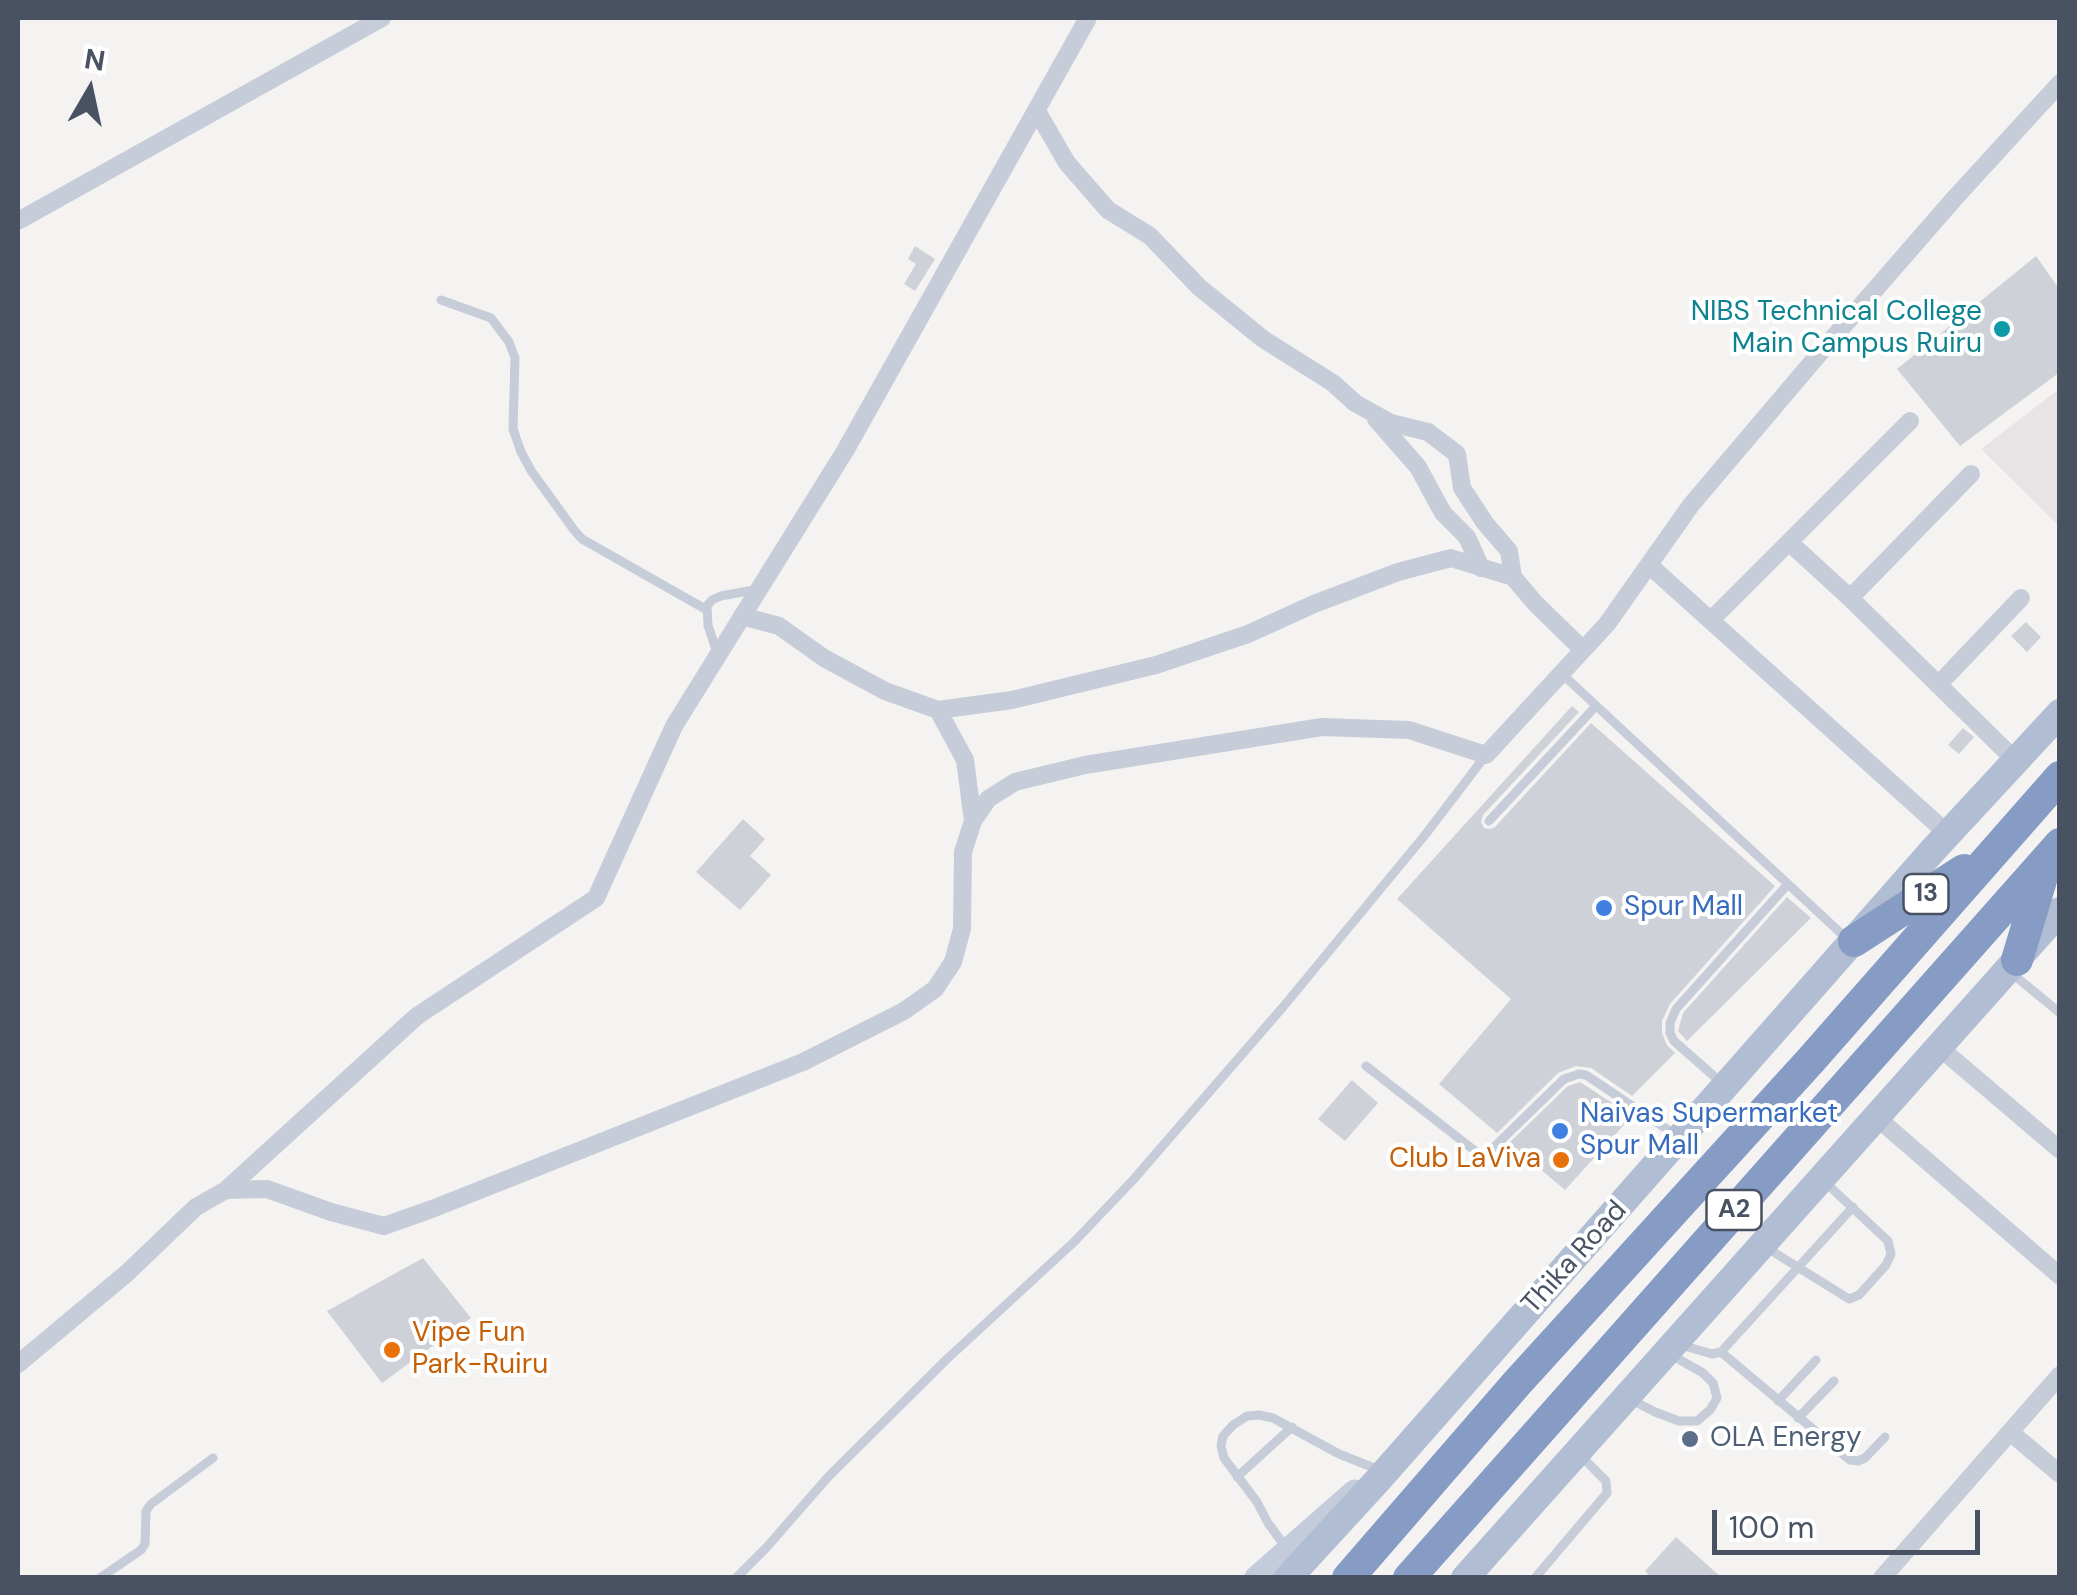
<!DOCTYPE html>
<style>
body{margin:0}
#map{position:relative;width:2077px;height:1595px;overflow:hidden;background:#f5f3f2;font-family:"DM Sans",sans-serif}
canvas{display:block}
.frame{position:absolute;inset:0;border:20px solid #485262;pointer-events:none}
.north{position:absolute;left:40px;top:40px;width:100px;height:100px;-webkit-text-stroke:8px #fff;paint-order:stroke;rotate:9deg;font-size:28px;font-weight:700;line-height:40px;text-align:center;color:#485262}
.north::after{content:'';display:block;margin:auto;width:35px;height:45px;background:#485262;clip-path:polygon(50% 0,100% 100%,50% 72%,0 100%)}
.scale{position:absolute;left:1712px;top:1510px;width:268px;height:45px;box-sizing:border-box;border:5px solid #485262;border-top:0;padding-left:12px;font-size:30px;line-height:35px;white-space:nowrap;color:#485262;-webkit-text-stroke:8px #fff;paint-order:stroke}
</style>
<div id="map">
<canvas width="2077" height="1595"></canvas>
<div class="frame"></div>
<div class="north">N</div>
<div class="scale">100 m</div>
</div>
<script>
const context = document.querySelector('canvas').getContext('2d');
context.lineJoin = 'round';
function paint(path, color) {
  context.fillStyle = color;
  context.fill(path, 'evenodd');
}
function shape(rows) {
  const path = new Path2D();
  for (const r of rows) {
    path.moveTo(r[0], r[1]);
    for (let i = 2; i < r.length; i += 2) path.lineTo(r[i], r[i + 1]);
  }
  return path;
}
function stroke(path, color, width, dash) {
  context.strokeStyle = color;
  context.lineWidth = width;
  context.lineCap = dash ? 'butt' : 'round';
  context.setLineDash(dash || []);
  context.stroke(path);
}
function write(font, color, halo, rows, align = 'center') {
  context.font = font + ' "DM Sans",sans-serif';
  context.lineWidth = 8;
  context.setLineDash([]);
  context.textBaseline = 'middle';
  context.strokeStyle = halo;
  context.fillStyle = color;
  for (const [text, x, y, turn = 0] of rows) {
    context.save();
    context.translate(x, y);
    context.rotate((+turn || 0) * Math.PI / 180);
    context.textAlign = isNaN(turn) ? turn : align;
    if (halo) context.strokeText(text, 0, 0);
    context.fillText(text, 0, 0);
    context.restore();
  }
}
const education = shape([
 [2059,389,2059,526,1981,449]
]);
const building = shape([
 [915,246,935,259,915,291,904,284,916,264,908,259],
 [2036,256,2060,290,2060,372,1960,446,1897,369],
 [2026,622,2041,637,2027,652,2011,636],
 [1572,706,1579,712,1483,815,1481,822,1484,828,1490,829,1495,827,1591,723,1775,886,1670,1004,1662,1021,1662,1033,1667,1045,1675,1053,1632,1096,1591,1068,1576,1066,1558,1073,1497,1133,1439,1084,1511,999,1397,899],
 [1963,728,1974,737,1959,754,1948,745],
 [743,819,765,839,750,856,771,875,740,910,696,872],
 [1787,897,1811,918,1687,1041,1678,1031,1683,1013],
 [1352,1080,1378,1103,1345,1141,1318,1119],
 [1580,1082,1632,1116,1565,1190,1509,1143,1568,1086],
 [423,1258,471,1318,382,1383,327,1311],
 [1676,1537,1722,1578,1652,1578,1645,1571]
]);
const lane = shape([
 [441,300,491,318,509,342,515,358,513,429,521,452,532,472,574,530,582,539,707,610],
 [717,653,708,625,707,606,712,600,721,596,759,589],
 [1561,673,1788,884],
 [1489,821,1596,706],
 [2009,971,2060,1013],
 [1366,1066,1479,1154,1489,1152,1564,1079,1579,1074,1586,1075,1674,1134],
 [1724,1085,1674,1041,1670,1033,1670,1023,1676,1009,1788,884,1847,939],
 [1767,1248,1849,1299,1859,1295,1886,1265,1891,1254,1888,1241,1826,1183],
 [1681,1345,1712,1354,1721,1352,1853,1207],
 [1721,1352,1850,1460,1858,1461,1865,1458,1885,1437],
 [1628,1398,1655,1412,1679,1421,1697,1421,1710,1410,1717,1398,1713,1383,1703,1373,1668,1353],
 [1778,1401,1816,1360],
 [1798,1418,1834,1381],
 [1237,1477,1292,1427],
 [1287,1549,1268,1523,1257,1502,1224,1458,1221,1446,1223,1436,1233,1425,1247,1416,1259,1415,1273,1418,1339,1454,1382,1471],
 [100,1578,141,1550,145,1544,146,1511,151,1504,213,1458],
 [736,1578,766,1548,828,1477,947,1359,1074,1242,1133,1180,1283,1007,1425,835,1486,755],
 [1535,1578,1607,1493,1606,1481,1579,1454]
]);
const street = shape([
 [1037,111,1067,163,1108,210,1150,236,1199,287,1263,339,1333,383,1355,403,1391,423,1428,432,1457,454,1462,488,1485,523,1509,551,1513,577],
 [18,221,382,18],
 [1376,419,1418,467,1443,513,1467,537,1481,568],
 [1790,543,1850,598,2016,761],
 [1649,565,1948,834],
 [1850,598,1971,474],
 [742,616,779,626,824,658,885,691,938,710,1012,700,1156,665,1248,634,1314,604,1398,572,1451,558,1513,577,1535,603,1583,650],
 [1711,620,1910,421],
 [1938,685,2021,598],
 [938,710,965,760,973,821],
 [1939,1047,2060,1150],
 [1875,1116,2060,1276],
 [226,1190,417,1016,596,898,674,726,845,451,1088,18],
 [18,1364,127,1273,196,1207,226,1190,267,1189,331,1212,384,1226,432,1209,803,1062,904,1011,935,989,953,962,962,929,963,852,973,821,988,799,1015,782,1085,765,1322,727,1409,730,1486,755,1607,624,1691,505,1819,354,1953,200,2060,83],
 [2010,1432,2060,1474],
 [1882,1578,2060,1375]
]);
const secondary = shape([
 [1257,1578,1355,1492]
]);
const primary = shape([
 [1288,1578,1378,1480,1934,849,2060,713],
 [1465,1578,2060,911]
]);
const highway = shape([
 [1854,941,1964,870],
 [2017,960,2045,867],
 [1348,1578,1517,1383,1811,1060,2060,777],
 [1409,1578,2060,844]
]);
const markers = [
 [2002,329,10,"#0f9aa8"],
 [1604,908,10,"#3f7fe0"],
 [1560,1131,10,"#3f7fe0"],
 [1561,1160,10,"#e8710a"],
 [392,1350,10,"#e8710a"],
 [1690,1439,10,"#5c6f8a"]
];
const shields = [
 [1926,894,45],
 [1734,1210,55]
];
const shieldNames = [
 ["13",1926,894],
 ["A2",1734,1210]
];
const cultureNames = [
 ["NIBS Technical College",1982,313],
 ["Main Campus Ruiru",1982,345]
];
const shopNames = [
 ["Spur Mall",1624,908],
 ["Naivas Supermarket",1580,1115],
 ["Spur Mall",1580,1147]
];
const foodNames = [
 ["Club LaViva",1541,1160],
 ["Vipe Fun",412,1334,"left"],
 ["Park-Ruiru",412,1366,"left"]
];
const streetNames = [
 ["Thika Road",1575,1258,-48]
];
const serviceNames = [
 ["OLA Energy",1710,1439]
];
paint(education, '#e6e4e4');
paint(building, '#ced1d8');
stroke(lane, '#c6ccd8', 9);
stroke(street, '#c6ccd8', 18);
stroke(secondary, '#c4ccdc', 25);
stroke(primary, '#b1bdd2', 28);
stroke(highway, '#879cc4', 32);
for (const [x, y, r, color] of markers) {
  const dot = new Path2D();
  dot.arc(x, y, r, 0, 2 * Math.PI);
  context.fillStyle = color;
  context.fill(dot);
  stroke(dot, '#fff', 4);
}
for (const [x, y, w] of shields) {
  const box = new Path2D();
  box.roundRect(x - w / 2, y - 20, w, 40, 8);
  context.fillStyle = '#fff';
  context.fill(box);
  stroke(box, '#485262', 2.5);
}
write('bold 25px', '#485262', null, shieldNames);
write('28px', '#0d838f', '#fff', cultureNames, 'right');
write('28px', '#366cbe', '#fff', shopNames, 'left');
write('28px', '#c56008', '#fff', foodNames, 'right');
write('28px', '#485262', '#fff', streetNames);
write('28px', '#4e5e75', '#fff', serviceNames, 'left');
</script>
